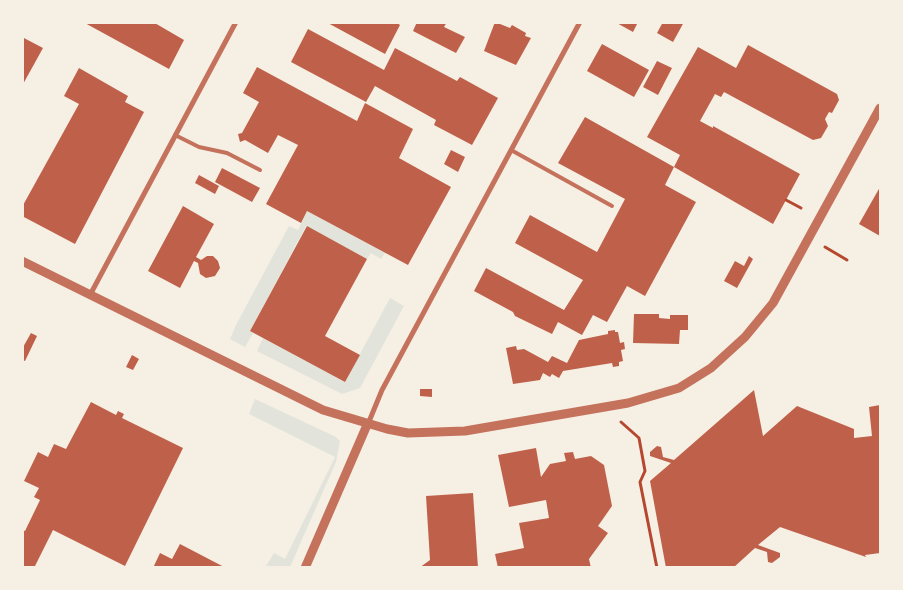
<!DOCTYPE html>
<style>
body{margin:0}
#map{position:relative;width:903px;height:590px;overflow:hidden;background:#f6efe4;font-family:Commissioner,sans-serif}
canvas{display:block}
.frame{position:absolute;inset:0;border:24px solid #f6efe4;pointer-events:none}
</style>
<div id="map">
<canvas width="903" height="590"></canvas>
<div class="frame"></div>
</div>
<script>
const context = document.querySelector('canvas').getContext('2d');
context.lineJoin = 'round';
function paint(path, color) {
  context.fillStyle = color;
  context.fill(path, 'evenodd');
}
function shape(rows) {
  const path = new Path2D();
  for (const r of rows) {
    path.moveTo(r[0], r[1]);
    for (let i = 2; i < r.length; i += 2) path.lineTo(r[i], r[i + 1]);
  }
  return path;
}
function stroke(path, color, width, dash) {
  context.strokeStyle = color;
  context.lineWidth = width;
  context.lineCap = dash ? 'butt' : 'round';
  context.setLineDash(dash || []);
  context.stroke(path);
}
const green = shape([
 [307,211,385,253,381,259,371,253,367,259,306,226,250,331,253,333,245,347,230,339,236,325,289,226,298,230],
 [390,298,404,306,360,388,342,394,257,351,263,338,345,382],
 [255,399,336,437,340,441,336,462,290,567,266,566,274,553,285,559,335,457,249,414]
]);
const building = shape([
 [83,22,153,22,184,40,169,69],
 [326,22,396,22,400,25,385,54],
 [417,22,447,22,444,27,465,37,456,53,413,31],
 [495,22,510,28,512,25,526,33,525,36,531,38,516,65,484,51],
 [615,22,638,22,633,32],
 [663,22,684,22,673,42,657,33],
 [308,29,384,70,395,48,457,81,460,77,498,98,472,145,434,125,436,120,375,86,366,102,291,62],
 [22,37,43,48,22,86],
 [602,44,649,70,634,97,587,71],
 [748,45,837,94,839,100,832,113,829,112,825,119,828,126,821,138,813,140,724,92,721,97,715,94,700,121,713,128,713,126,800,174,773,224,674,167,665,185,696,202,645,296,627,286,607,322,593,315,582,335,558,322,552,334,515,316,513,312,474,291,486,268,564,310,583,280,515,243,530,215,597,252,625,199,558,163,585,117,674,167,680,155,647,137,698,47,736,68],
 [657,61,672,68,658,95,643,87],
 [257,67,357,121,365,103,413,129,399,158,451,187,408,265,307,211,301,223,266,204,298,145,278,135,268,153,245,140,240,142,238,134,242,133,259,102,243,93],
 [79,68,128,96,125,102,144,112,75,244,22,216,22,207,79,104,64,96],
 [451,150,465,157,458,172,444,164],
 [222,168,260,188,252,202,215,182],
 [199,175,219,186,215,194,195,183],
 [880,187,880,236,859,224],
 [183,206,214,224,196,257,201,260,207,256,213,256,218,261,220,268,215,276,206,278,200,274,198,263,194,261,180,288,148,271],
 [307,226,367,259,325,336,360,355,345,382,250,331],
 [749,256,753,259,737,288,724,281,735,261,744,266],
 [634,314,659,314,659,318,670,319,670,315,688,315,688,330,680,330,679,344,633,343],
 [615,330,615,332,618,332,620,343,624,342,625,349,621,350,623,361,619,362,619,366,613,367,612,363,563,371,559,378,552,374,550,377,543,373,540,380,513,384,506,348,516,346,517,350,524,349,548,362,552,356,567,363,579,340,608,334,608,331],
 [31,333,37,336,25,361,22,360,22,349],
 [132,355,139,359,133,370,126,367],
 [420,389,432,389,432,397,420,396],
 [754,390,763,436,797,406,854,429,854,438,872,436,869,407,880,405,880,553,865,555,866,557,780,527,758,545,780,553,780,557,772,563,768,562,767,552,755,548,733,568,666,568,650,481,671,463,650,456,650,452,657,446,661,447,663,457,674,460],
 [91,402,116,415,118,411,124,414,122,418,183,448,125,566,53,530,34,568,22,568,22,530,25,531,40,500,34,497,39,488,24,481,38,452,48,457,54,444,66,449],
 [536,448,541,477,550,464,566,461,564,453,573,452,575,459,591,456,604,465,612,506,598,526,608,533,589,559,591,568,498,568,495,554,524,548,519,523,549,518,546,500,509,507,498,455],
 [473,493,478,568,419,568,430,560,426,496],
 [180,544,226,568,153,568,160,553,172,559]
]);
const path = shape([
 [786,200,801,208],
 [825,247,847,260],
 [621,422,639,438,645,471,640,482,657,568]
]);
const service = shape([
 [175,135,199,147,227,153,260,170],
 [511,150,612,206]
]);
const minor = shape([
 [90,295,236,22],
 [368,424,382,390,580,22]
]);
const tertiary = shape([
 [22,261,323,410,387,429,408,433,465,431,628,403,679,388,711,368,745,337,773,303,880,108],
 [305,568,367,425]
]);
paint(green, '#e2e4dc');
paint(building, '#bf614a');
stroke(path, '#b5482f', 3);
stroke(service, '#c5725c', 4);
stroke(minor, '#c5725c', 5);
stroke(tertiary, '#c5725c', 9);
</script>
